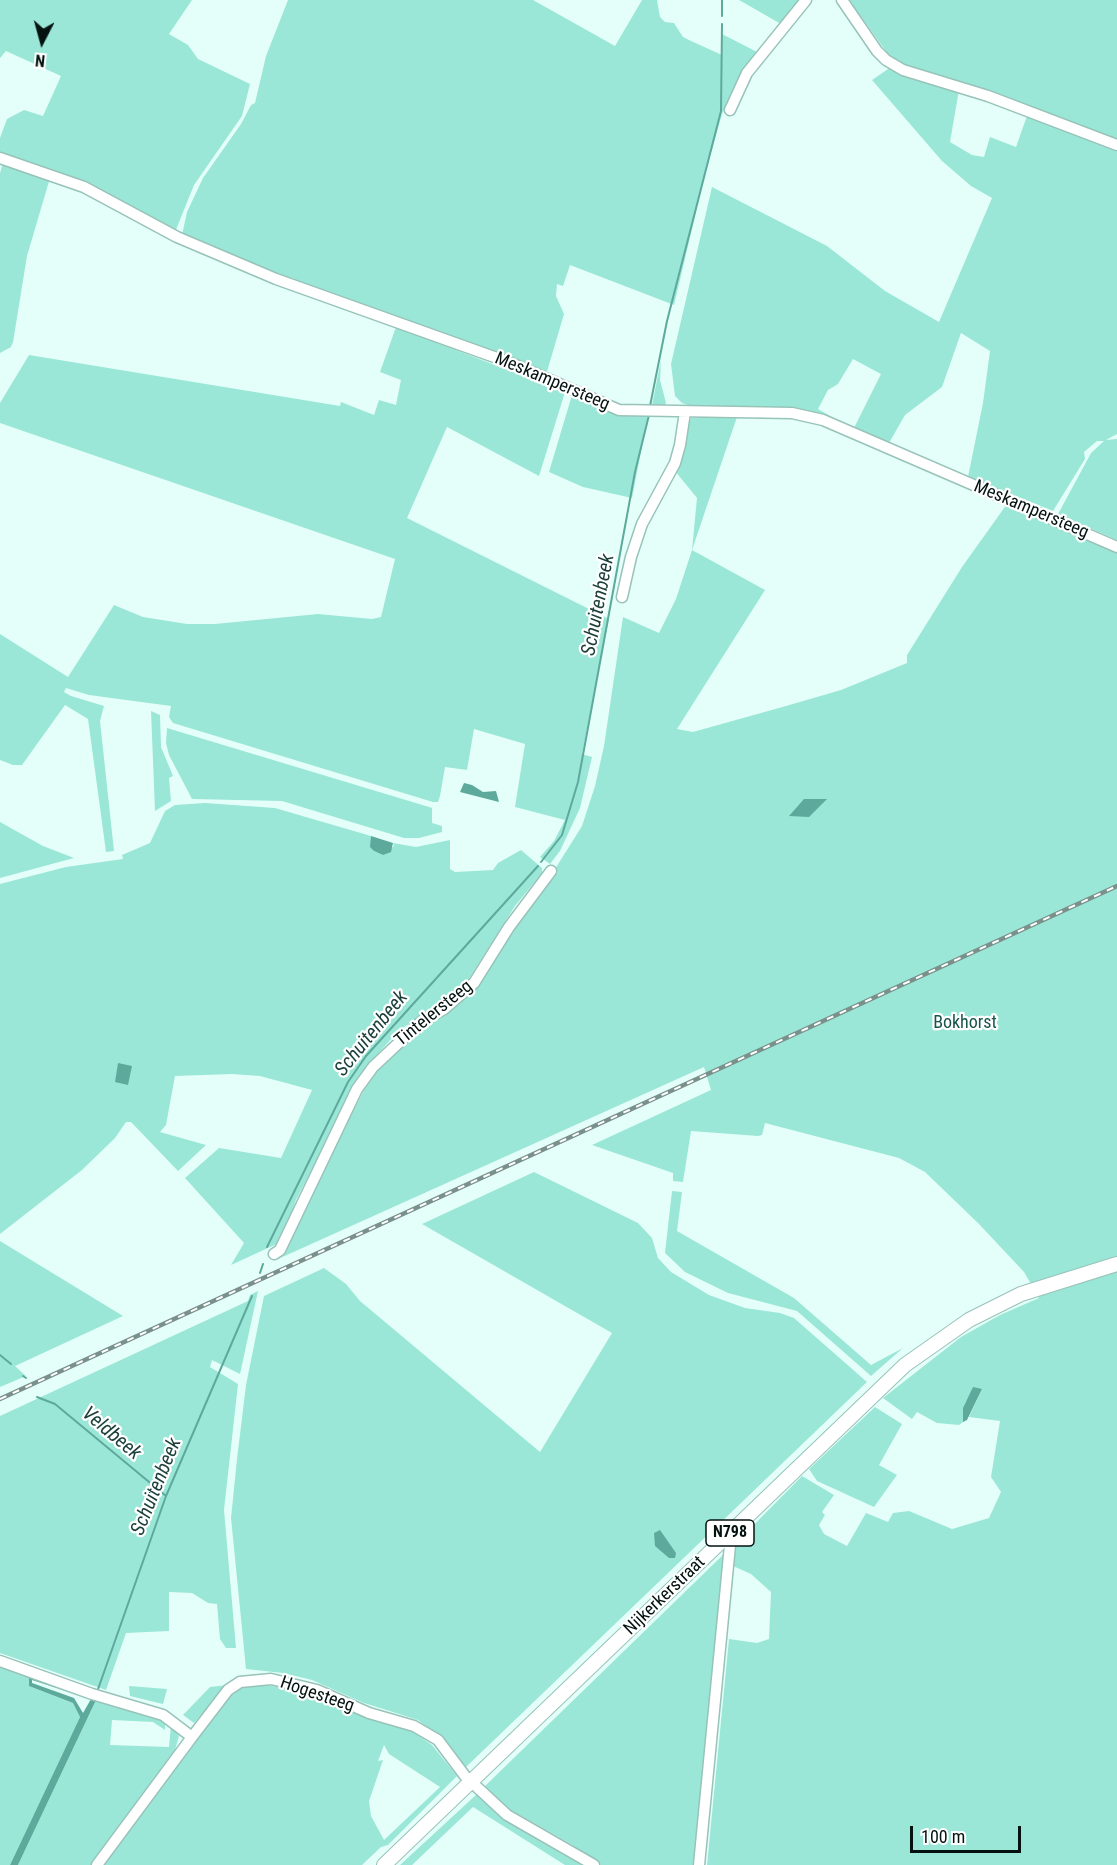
<!DOCTYPE html>
<style>
body{margin:0}
#map{position:relative;width:1117px;height:1865px;overflow:hidden;background:#e4fff9;font-family:"Roboto Condensed",sans-serif}
canvas{display:block}
.north{position:absolute;left:12px;top:12px;width:60px;height:60px;-webkit-text-stroke:4px #fff;paint-order:stroke;rotate:186deg;font-size:16px;font-weight:700;line-height:24px;text-align:center;color:#041310}
.north::after{content:'';display:block;margin:auto;width:21px;height:27px;background:#041310;clip-path:polygon(50% 0,100% 100%,50% 72%,0 100%)}
.scale{position:absolute;left:910px;top:1826px;width:111px;height:27px;box-sizing:border-box;border:3px solid #041310;border-top:0;padding-left:8px;font-size:18px;line-height:21px;white-space:nowrap;color:#041310;-webkit-text-stroke:4px #fff;paint-order:stroke}
</style>
<div id="map">
<canvas width="1117" height="1865"></canvas>
<div class="north">N</div>
<div class="scale">100 m</div>
</div>
<script>
const context = document.querySelector('canvas').getContext('2d');
context.lineJoin = 'round';
function paint(path, color) {
  context.fillStyle = color;
  context.fill(path, 'evenodd');
}
function shape(rows) {
  const path = new Path2D();
  for (const r of rows) {
    path.moveTo(r[0], r[1]);
    for (let i = 2; i < r.length; i += 2) path.lineTo(r[i], r[i + 1]);
  }
  return path;
}
function stroke(path, color, width, dash) {
  context.strokeStyle = color;
  context.lineWidth = width;
  context.lineCap = dash ? 'butt' : 'round';
  context.setLineDash(dash || []);
  context.stroke(path);
}
function write(font, color, halo, rows, align = 'center') {
  context.font = font + ' "Roboto Condensed",sans-serif';
  context.lineWidth = 4.5;
  context.setLineDash([]);
  context.textBaseline = 'middle';
  context.strokeStyle = halo;
  context.fillStyle = color;
  for (const [text, x, y, turn = 0] of rows) {
    context.save();
    context.translate(x, y);
    context.rotate((+turn || 0) * Math.PI / 180);
    context.textAlign = isNaN(turn) ? turn : align;
    if (halo) context.strokeText(text, 0, 0);
    context.fillText(text, 0, 0);
    context.restore();
  }
}
const green = shape([
 [0,0,192,0,169,34,188,45,198,59,250,84,242,116,194,185,175,232,89,184,0,155,0,138,7,119,24,110,43,116,61,76,6,51,0,58],
 [288,0,533,0,615,46,642,0,657,0,660,17,665,22,674,23,683,37,691,41,722,55,722,34,759,53,734,88,722,114,705,174,674,305,570,265,563,286,557,284,556,296,564,314,546,375,259,269,182,235,187,212,203,178,241,124,251,105,255,103,266,56],
 [739,0,801,0,781,24],
 [849,0,1117,0,1117,140,992,92,904,65,890,57],
 [891,67,959,90,950,142,972,155,984,157,990,137,1016,147,1028,113,1117,148,1117,434,1106,440,1117,439,1117,540,1058,514,1091,453,1104,441,1097,441,1084,452,1085,459,1053,511,968,477,983,403,990,351,961,333,942,387,905,415,889,443,854,428,881,374,853,359,838,384,828,390,818,409,844,424,690,406,682,403,675,396,671,364,712,187,827,246,885,291,939,322,992,198,971,186,942,161,872,80],
 [3,163,50,178,27,256,13,342,11,347,0,353,0,173],
 [396,327,565,392,539,476,447,427,407,518,609,619,582,754,592,757,580,808,560,851,550,864,540,857,554,841,565,820,515,807,525,744,474,729,467,770,445,767,440,796,438,802,433,802,173,723,169,717,171,706,89,695,66,688,64,692,71,696,104,706,100,721,114,851,106,852,88,719,65,705,22,765,13,765,0,760,0,634,68,677,114,605,143,617,187,624,215,624,318,614,372,619,381,617,395,559,0,423,0,403,29,355,340,406,341,402,374,415,379,400,396,405,401,380,380,372],
 [661,360,660,380,666,403,664,406,651,410],
 [572,395,648,415,632,498,583,487,549,472],
 [737,417,692,550,765,590,677,729,693,732,786,706,841,690,907,663,907,655,962,567,1007,504,1117,553,1117,1865,707,1865,729,1639,757,1643,769,1639,771,1592,751,1574,733,1566,732,1547,802,1476,834,1495,822,1512,825,1515,819,1525,824,1534,847,1546,866,1513,888,1522,893,1513,909,1511,952,1529,989,1518,1001,1492,991,1477,1000,1421,969,1417,982,1389,965,1403,963,1422,959,1425,937,1423,917,1412,912,1419,883,1398,961,1337,1000,1315,1039,1298,1024,1272,979,1224,925,1172,899,1158,765,1123,762,1135,758,1136,691,1131,683,1182,673,1181,673,1173,592,1145,711,1090,704,1067,278,1259,370,1078,383,1062,410,1041,409,1038,445,1013,549,876,553,877,558,872,555,869,582,826,595,786,604,746,623,617,659,633,676,599,692,550,697,498,675,471,691,418],
 [151,711,160,715,161,747,173,776,169,778,171,801,155,811],
 [167,728,429,807,432,808,432,823,442,826,442,832,419,838,404,838,282,801,192,799,169,755,166,743],
 [205,803,275,808,371,836,374,851,383,855,394,846,393,843,416,847,450,840,450,869,455,872,493,870,498,863,521,850,542,868,542,873,515,906,465,985,442,1004,399,1030,363,1071,296,1200,281,1242,231,1265,244,1243,185,1178,219,1148,281,1158,312,1090,260,1076,232,1074,175,1076,166,1125,160,1132,206,1145,178,1171,131,1122,126,1122,115,1138,82,1170,0,1234,0,884,66,867,123,859,122,855,150,843,165,811,175,805],
 [0,822,43,846,74,858,0,878],
 [534,1172,638,1223,652,1238,658,1258,671,1272,709,1295,745,1308,780,1313,794,1318,867,1382,466,1767,444,1740,418,1720,364,1703,312,1680,283,1673,246,1669,231,1518,237,1459,246,1385,264,1296,324,1268,346,1284,360,1301,540,1452,612,1333,422,1224],
 [672,1191,682,1192,677,1231,794,1298,871,1365,903,1348,871,1376,797,1311,728,1293,685,1272,665,1253],
 [0,1241,123,1316,15,1366,26,1376,0,1387],
 [258,1291,240,1374,212,1360,210,1367,238,1384,224,1510,236,1648,226,1648,220,1639,217,1604,208,1603,192,1593,169,1592,169,1631,126,1633,106,1690,0,1653,0,1416,248,1301,250,1295],
 [875,1407,902,1424,879,1465,897,1475,874,1507,817,1481,809,1469],
 [727,1551,697,1865,601,1865,571,1844,504,1806,485,1786],
 [0,1665,29,1678,29,1686,73,1703,80,1717,10,1865,0,1865],
 [262,1684,307,1693,370,1719,410,1730,432,1745,457,1776,388,1845,381,1847,362,1865,102,1865,228,1697,244,1686],
 [384,1745,389,1754,440,1787,384,1840,371,1816,369,1801,383,1760,378,1761],
 [227,1685,194,1723,183,1715,210,1687],
 [129,1686,167,1689,163,1704,130,1696],
 [97,1698,165,1721,165,1730,153,1722,112,1720,110,1745,169,1747,171,1725,179,1736,175,1750,91,1865,18,1865],
 [477,1794,589,1865,565,1865,473,1807,412,1865,400,1865]
]);
const water = shape([
 [464,783,472,785,483,792,496,791,499,802,460,792],
 [804,799,827,799,809,817,789,816],
 [371,836,393,843,391,852,383,855,374,851,370,847],
 [118,1063,132,1066,128,1085,115,1082],
 [973,1387,982,1389,967,1420,963,1422,963,1408],
 [660,1530,676,1553,675,1558,669,1558,655,1546,654,1533],
 [19,1673,78,1695,32,1680,32,1683,74,1698,83,1713,91,1699,97,1698,18,1865,10,1865,80,1717,73,1703,29,1686,29,1678]
]);
const stream = shape([
 [722,0,722,16],
 [650,406,667,321,721,111,722,24],
 [541,862,562,835,578,782,635,472,649,415],
 [267,1247,348,1082,366,1056,538,866],
 [260,1273,263,1264],
 [0,1355,11,1364],
 [23,1376,26,1378],
 [37,1397,55,1404,166,1496],
 [97,1692,166,1496,252,1296]
]);
const minor = shape([
 [842,0,877,51,886,60,903,70,988,96,1117,145],
 [730,110,747,73,806,0],
 [0,158,84,187,177,237,276,279,511,363,619,410,792,413,823,420,1117,547],
 [622,597,631,557,642,524,675,463,680,445,685,412],
 [274,1254,280,1250,357,1089,373,1067,422,1021,444,1009,474,983,509,927,551,871],
 [0,1661,92,1694,163,1715,192,1737,228,1690,240,1682,271,1679,317,1690,369,1713,414,1726,438,1740,465,1776,507,1815,594,1865],
 [97,1865,192,1737],
 [699,1865,730,1545,725,1539]
]);
const major = shape([
 [384,1865,905,1365,969,1320,1021,1294,1117,1264]
]);
const rail = shape([
 [0,1399,1117,886]
]);
const shields = [
 [730,1533,48]
];
const shieldNames = [
 ["N798",730,1533]
];
const streetNames = [
 ["Meskampersteeg",552,382,23],
 ["Meskampersteeg",1031,510,23],
 ["Tintelersteeg",434,1014,-39],
 ["Nijkerkerstraat",665,1596,-44],
 ["Hogesteeg",317,1695,19]
];
const parkNames = [
 ["Bokhorst",965,1023]
];
const waterNames = [
 ["Schuitenbeek",599,605,-79],
 ["Schuitenbeek",372,1034,-51],
 ["Veldbeek",111,1434,40],
 ["Schuitenbeek",157,1487,-68]
];
paint(green, '#9be7d7');
paint(water, '#5da99b');
stroke(stream, '#5da99b', 2);
stroke(minor, '#97c3b9', 13);
stroke(major, '#97c3b9', 16);
stroke(minor, '#fff', 10);
stroke(major, '#fff', 14);
stroke(rail, '#7a908b', 4.5);
stroke(rail, '#fff', 2, [7]);
for (const [x, y, w] of shields) {
  const box = new Path2D();
  box.roundRect(x - w / 2, y - 13, w, 26, 4.5);
  context.fillStyle = '#fff';
  context.fill(box);
  stroke(box, '#041310', 1.5);
}
write('bold 16px', '#041310', null, shieldNames);
write('18px', '#041310', '#fff', streetNames);
write('18px', '#16564c', '#fff', parkNames);
write('italic 20px', '#1b3f39', '#fff', waterNames);
</script>
